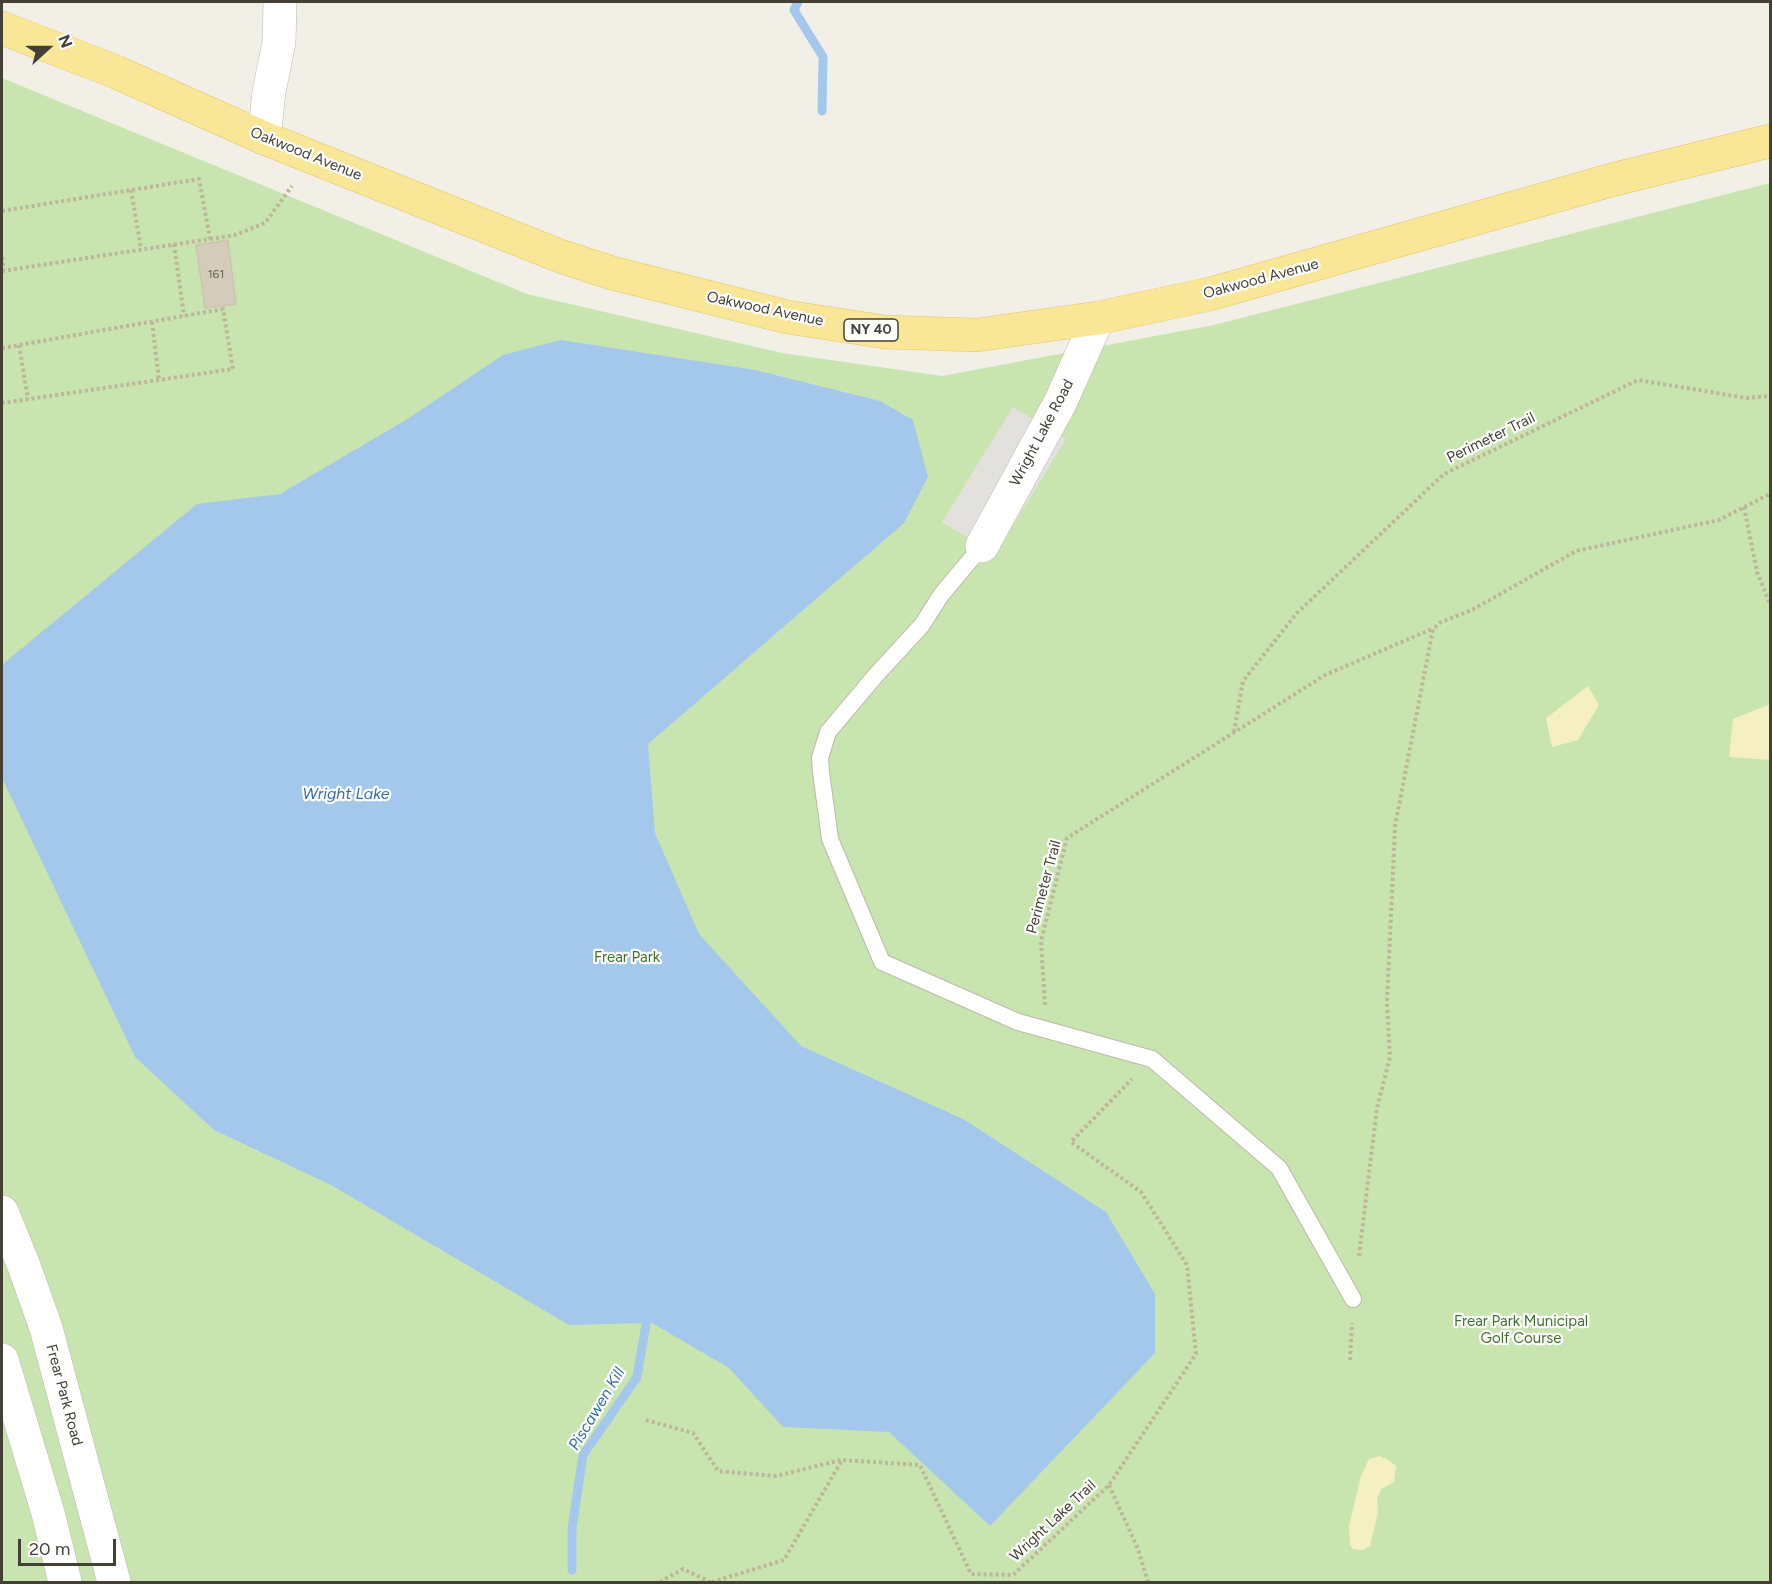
<!DOCTYPE html>
<style>
body{margin:0}
#map{position:relative;width:1772px;height:1584px;overflow:hidden;background:#f2efe6;font-family:Figtree,sans-serif}
canvas{display:block}
.frame{position:absolute;inset:0;border:3px solid #444035;pointer-events:none}
.north{position:absolute;left:18px;top:18px;width:60px;height:60px;-webkit-text-stroke:4px #fff;paint-order:stroke;rotate:69deg;font-size:16px;font-weight:700;line-height:24px;text-align:center;color:#444035}
.north::after{content:'';display:block;margin:auto;width:21px;height:27px;background:#444035;clip-path:polygon(50% 0,100% 100%,50% 72%,0 100%)}
.scale{position:absolute;left:18px;top:1539px;width:98px;height:27px;box-sizing:border-box;border:3px solid #444035;border-top:0;padding-left:8px;font-size:18px;line-height:21px;white-space:nowrap;color:#444035;-webkit-text-stroke:4px #fff;paint-order:stroke}
</style>
<div id="map">
<canvas width="1772" height="1584"></canvas>
<div class="frame"></div>
<div class="north">N</div>
<div class="scale">20 m</div>
</div>
<script>
const context = document.querySelector('canvas').getContext('2d');
context.lineJoin = 'round';
function paint(path, color) {
  context.fillStyle = color;
  context.fill(path, 'evenodd');
}
function shape(rows) {
  const path = new Path2D();
  for (const r of rows) {
    path.moveTo(r[0], r[1]);
    for (let i = 2; i < r.length; i += 2) path.lineTo(r[i], r[i + 1]);
  }
  return path;
}
function stroke(path, color, width, dash) {
  context.strokeStyle = color;
  context.lineWidth = width;
  context.lineCap = dash ? 'butt' : 'round';
  context.setLineDash(dash || []);
  context.stroke(path);
}
function write(font, color, halo, rows, align = 'center') {
  context.font = font + ' Figtree,sans-serif';
  context.lineWidth = 4.5;
  context.setLineDash([]);
  context.textBaseline = 'middle';
  context.strokeStyle = halo;
  context.fillStyle = color;
  for (const [text, x, y, turn = 0] of rows) {
    context.save();
    context.translate(x, y);
    context.rotate((+turn || 0) * Math.PI / 180);
    context.textAlign = isNaN(turn) ? turn : align;
    if (halo) context.strokeText(text, 0, 0);
    context.fillText(text, 0, 0);
    context.restore();
  }
}
const green = shape([
 [2,78,527,294,782,353,942,376,1214,325,1770,183,1770,1582,2,1582]
]);
const sand = shape([
 [1588,686,1599,705,1578,740,1552,747,1546,718],
 [1770,704,1770,760,1729,757,1733,719],
 [1380,1456,1390,1461,1396,1466,1394,1482,1381,1489,1377,1499,1378,1512,1370,1546,1363,1550,1353,1549,1350,1545,1349,1526,1361,1476,1369,1459]
]);
const parking = shape([
 [1013,407,1066,439,995,555,942,522]
]);
const water = shape([
 [561,340,755,370,880,401,913,420,928,477,904,523,648,744,655,833,699,934,801,1046,965,1120,1106,1212,1155,1294,1155,1353,990,1526,889,1432,783,1427,729,1368,652,1323,569,1325,331,1185,214,1130,135,1057,2,778,2,670,4,663,197,504,280,494,409,418,503,355]
]);
const stream = shape([
 [798,2,794,10,823,57,822,111],
 [572,1570,572,1529,583,1455,637,1377,648,1312]
]);
const building = shape([
 [228,240,236,304,205,308,196,245,228,240]
]);
const path = shape([
 [131,190,141,249],
 [2,211,199,179,210,239,2,271],
 [210,239,235,235,265,223,292,186],
 [174,244,184,316],
 [2,257,4,270],
 [152,322,159,380],
 [19,345,28,399],
 [2,348,223,309,233,369,2,403],
 [1744,507,1757,572,1770,604],
 [1234,732,1243,681,1297,613,1444,474,1638,380,1747,398,1770,396],
 [1045,1005,1041,941,1067,838,1325,675,1432,629],
 [1359,1256,1377,1108,1390,1057,1387,1003,1395,826,1433,629,1441,622,1472,610,1576,551,1719,520,1770,494],
 [1350,1360,1352,1323],
 [646,1420,693,1433,718,1471,776,1476,841,1460],
 [1109,1485,1138,1549,1148,1582],
 [660,1582,683,1569,710,1582],
 [712,1582,784,1560,842,1460,920,1465,971,1574,1013,1575,1109,1485,1196,1354,1187,1265,1141,1192,1071,1142,1132,1079]
]);
const lane = shape([
 [982,546,941,595,922,625,876,675,828,732,820,758,821,772,830,839,882,962,1018,1022,1152,1059,1279,1168,1353,1299]
]);
const street = shape([
 [264,138,269,92,279,42,280,2],
 [982,546,1060,403,1098,318],
 [2,1212,24,1266,46,1328,114,1582],
 [2,1360,48,1513,65,1582]
]);
const primary = shape([
 [2,28,116,72,264,138,560,256,612,273,787,317,885,332,977,335,1098,318,1210,294,1615,179,1770,141]
]);
const numberNames = [
 ["161",216,274]
];
const shields = [
 [871,330,54]
];
const shieldNames = [
 ["NY 40",871,330]
];
const streetNames = [
 ["Oakwood Avenue",306,154,22],
 ["Oakwood Avenue",1261,279,-15],
 ["Oakwood Avenue",765,309,12],
 ["Wright Lake Road",1042,433,-62],
 ["Perimeter Trail",1491,438,-26],
 ["Perimeter Trail",1044,887,-75],
 ["Frear Park Road",64,1395,75],
 ["Wright Lake Trail",1053,1521,-43]
];
const parkNames = [
 ["Frear Park",627,958],
 ["Frear Park Municipal",1521,1322],
 ["Golf Course",1521,1339]
];
const waterNames = [
 ["Wright Lake",346,794],
 ["Piscawen Kill",597,1409,-59]
];
paint(green, '#c8e5b0');
paint(sand, '#f5efc2');
paint(parking, '#e3e1dd');
paint(water, '#a4c8ec');
stroke(stream, '#a4c8ec', 9);
paint(building, '#d3ccbb');
stroke(building, '#cdc4af', 1.5);
stroke(lane, '#bdb8a9', 18);
stroke(street, '#bdb8a9', 34);
stroke(primary, '#dec668', 34);
stroke(path, '#beb59a', 4, [3, 3]);
stroke(lane, '#fff', 16);
stroke(street, '#fff', 33);
stroke(primary, '#f9e797', 33);
write('12px', '#686356', null, numberNames);
for (const [x, y, w] of shields) {
  const box = new Path2D();
  box.roundRect(x - w / 2, y - 11, w, 22, 4.5);
  context.fillStyle = '#fff';
  context.fill(box);
  stroke(box, '#444035', 1.5);
}
write('bold 14px', '#444035', null, shieldNames);
write('15px', '#444035', '#fff', streetNames);
write('15px', '#40732b', '#fff', parkNames);
write('italic 16px', '#346dab', '#fff', waterNames);
</script>
